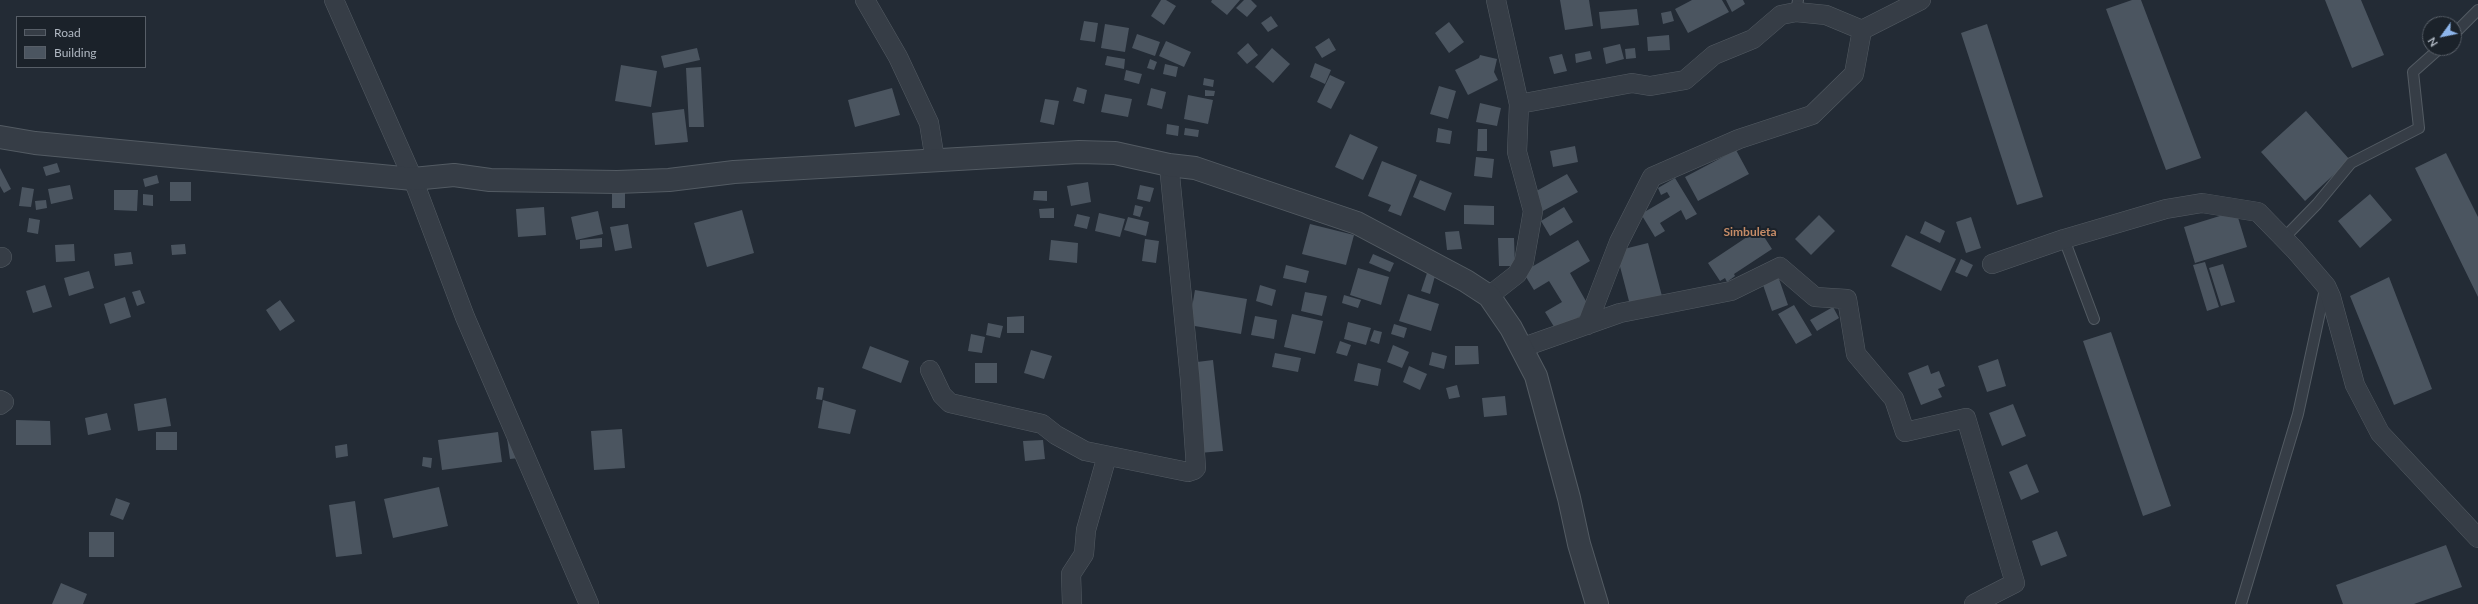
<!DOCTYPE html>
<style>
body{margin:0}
#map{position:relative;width:2478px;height:604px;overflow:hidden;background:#232b35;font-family:Lato,sans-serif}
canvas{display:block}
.legend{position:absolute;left:16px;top:16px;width:130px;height:52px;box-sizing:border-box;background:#1b222a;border:1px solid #575e67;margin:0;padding:5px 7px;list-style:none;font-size:12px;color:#b0b8c2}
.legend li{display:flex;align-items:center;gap:8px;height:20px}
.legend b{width:20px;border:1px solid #575e67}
.north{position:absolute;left:2422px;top:16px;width:40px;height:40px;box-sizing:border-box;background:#1b222a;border:1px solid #575e67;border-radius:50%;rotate:237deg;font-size:11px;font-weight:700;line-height:16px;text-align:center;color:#b0b8c2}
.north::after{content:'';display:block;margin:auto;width:14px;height:18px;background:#8db5eb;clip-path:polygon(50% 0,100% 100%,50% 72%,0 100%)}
</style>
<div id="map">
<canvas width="2478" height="604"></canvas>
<ul class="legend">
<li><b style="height:5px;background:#363d46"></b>Road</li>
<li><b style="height:11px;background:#4b5560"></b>Building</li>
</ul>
<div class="north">N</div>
</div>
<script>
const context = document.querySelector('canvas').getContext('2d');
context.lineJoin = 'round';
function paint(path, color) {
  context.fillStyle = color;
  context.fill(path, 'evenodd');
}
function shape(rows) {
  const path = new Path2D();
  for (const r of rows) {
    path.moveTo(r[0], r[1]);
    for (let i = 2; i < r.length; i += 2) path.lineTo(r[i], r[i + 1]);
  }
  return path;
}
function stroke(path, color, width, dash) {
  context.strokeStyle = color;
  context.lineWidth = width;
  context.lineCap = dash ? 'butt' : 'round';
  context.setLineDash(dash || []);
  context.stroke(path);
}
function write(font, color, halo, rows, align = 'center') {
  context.font = font + ' Lato,sans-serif';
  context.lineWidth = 4;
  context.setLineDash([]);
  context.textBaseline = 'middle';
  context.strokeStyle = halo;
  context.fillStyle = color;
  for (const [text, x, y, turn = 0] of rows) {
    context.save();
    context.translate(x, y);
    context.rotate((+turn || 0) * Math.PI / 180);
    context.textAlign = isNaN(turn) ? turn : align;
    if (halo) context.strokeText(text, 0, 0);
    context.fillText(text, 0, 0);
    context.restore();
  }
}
const building = shape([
 [1161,0,1166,0,1176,6,1164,25,1151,16],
 [1212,0,1240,0,1227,15,1211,2],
 [1244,0,1251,0,1257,6,1247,17,1236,8],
 [1560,0,1589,0,1593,26,1565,30],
 [1692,0,1722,0,1729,12,1688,33,1675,9],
 [1726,0,1743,0,1745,4,1732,12],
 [2132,0,2141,0,2201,158,2166,170,2106,9],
 [2325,0,2361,0,2384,55,2352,68],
 [1637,9,1639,25,1601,29,1599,12],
 [1671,11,1674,21,1663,24,1661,13],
 [1271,16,1278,26,1268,32,1261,23],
 [1084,21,1098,23,1095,42,1080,40],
 [1449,22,1464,42,1449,53,1435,33],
 [1105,24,1129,28,1125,52,1101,48],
 [1987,24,2043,197,2017,205,1961,33],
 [1137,34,1160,42,1155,56,1132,48],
 [1669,35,1670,50,1648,51,1647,37],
 [1329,38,1336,50,1322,58,1315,47],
 [1166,41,1191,52,1184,67,1159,56],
 [1248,43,1258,55,1247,64,1237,53],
 [1620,44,1624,59,1606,64,1603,48],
 [697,48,700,60,664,68,661,56],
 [1272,48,1290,64,1273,83,1255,67],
 [1635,48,1636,58,1626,59,1625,49],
 [1590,51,1592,59,1576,63,1575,54],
 [1562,54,1567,71,1554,74,1549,57],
 [1480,55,1497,59,1494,72,1498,80,1468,95,1455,70,1479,58],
 [1107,56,1125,59,1124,69,1105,65],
 [1150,59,1157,62,1154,70,1147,68],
 [1315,63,1331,70,1325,84,1310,77],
 [1165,64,1178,67,1176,77,1163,74],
 [621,65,657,71,651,107,615,101],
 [701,67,704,127,689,127,686,68],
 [1126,70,1142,74,1139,84,1124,80],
 [1330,75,1345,82,1331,109,1317,102],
 [1204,78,1214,80,1213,87,1203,85],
 [1439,86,1456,91,1448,119,1430,114],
 [1077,87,1087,90,1084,104,1073,101],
 [892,88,900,115,855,127,848,100],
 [1151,88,1166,92,1162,109,1147,105],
 [1205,90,1215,91,1214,96,1205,96],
 [1105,94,1132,99,1128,117,1101,112],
 [1188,95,1213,100,1208,124,1184,119],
 [1045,99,1059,101,1054,125,1040,122],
 [1480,103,1501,108,1497,126,1476,122],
 [684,109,688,142,655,145,652,113],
 [2306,111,2350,160,2305,201,2261,152],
 [1167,124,1179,126,1178,136,1166,134],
 [1185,128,1199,130,1198,137,1184,135],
 [1438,128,1452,131,1450,144,1436,142],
 [1478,129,1487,129,1487,151,1477,151],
 [1350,134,1378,147,1363,180,1335,167],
 [1575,146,1578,162,1553,167,1550,151],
 [1736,150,1749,174,1698,201,1685,177],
 [2446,153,2478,217,2478,297,2415,168],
 [1476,157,1494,159,1492,178,1474,176],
 [1382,161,1417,175,1401,216,1388,211,1391,205,1368,196],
 [57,163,60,172,46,176,43,167],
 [0,168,11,189,4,193,0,186],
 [1567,174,1578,192,1541,212,1531,194],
 [157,175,159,183,145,187,143,179],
 [1675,178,1697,214,1686,220,1681,210,1660,223,1665,231,1655,237,1641,214,1670,197,1667,192,1661,195,1658,188],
 [1420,180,1452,193,1445,211,1413,197],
 [170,182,191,182,191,201,170,201],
 [1088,182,1091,202,1071,206,1067,186],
 [70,185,73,199,51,204,48,189],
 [1140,185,1154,188,1150,202,1137,199],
 [22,187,34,189,31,207,19,206],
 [114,190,138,190,137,211,114,210],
 [612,190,625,190,625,208,612,208],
 [1034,191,1047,191,1047,201,1033,200],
 [143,194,153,195,153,206,143,205],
 [2370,194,2392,220,2360,248,2338,221],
 [46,200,47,208,36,210,35,201],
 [1135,205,1143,207,1140,217,1133,215],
 [1464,205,1494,206,1494,225,1464,224],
 [544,207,546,235,518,237,516,209],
 [1564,207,1573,222,1550,236,1541,221],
 [1054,208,1054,218,1040,218,1039,209],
 [742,210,754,253,707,267,694,223],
 [598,211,603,234,576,240,571,217],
 [2236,211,2247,247,2195,263,2184,227],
 [1099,213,1125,219,1120,237,1095,231],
 [1077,214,1090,217,1087,229,1074,226],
 [1819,215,1835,231,1811,255,1795,239],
 [1128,217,1149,222,1146,236,1124,230],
 [1971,217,1981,248,1966,253,1956,222],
 [29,218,40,220,38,234,27,232],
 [1925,221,1945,231,1940,243,1920,233],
 [628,224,632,248,615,251,610,227],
 [1310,224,1354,235,1346,265,1302,254],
 [1759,229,1772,249,1734,274,1735,276,1727,282,1725,278,1720,281,1708,263],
 [1459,231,1462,249,1447,250,1445,232],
 [1906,235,1956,259,1941,291,1891,266],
 [602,238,602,247,580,249,580,240],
 [1498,238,1514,238,1515,266,1499,266],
 [1145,239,1159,241,1156,263,1142,261],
 [1051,240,1078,243,1077,263,1049,260],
 [1578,240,1590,261,1570,273,1591,310,1556,330,1545,312,1562,302,1549,281,1534,290,1523,272],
 [1648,243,1662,296,1630,305,1616,251],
 [74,244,75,261,56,262,55,245],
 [185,244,186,254,172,255,171,245],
 [131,252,133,264,115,266,114,254],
 [1373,254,1394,263,1390,272,1369,263],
 [1961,259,1973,265,1967,277,1955,272],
 [2205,262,2219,307,2207,311,2193,265],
 [2223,264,2235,302,2221,306,2209,268],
 [1286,265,1309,271,1306,283,1283,278],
 [1358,268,1389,277,1381,305,1350,295],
 [89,271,94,288,69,296,64,278],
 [1427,273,1435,276,1430,294,1421,291],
 [1778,276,1788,305,1772,311,1762,282],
 [2389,277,2432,389,2394,405,2350,296],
 [45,285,52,307,33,313,26,291],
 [1260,285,1276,290,1272,306,1256,301],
 [140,290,145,303,137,306,132,292],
 [1195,290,1247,299,1241,334,1189,325],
 [1305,292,1327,296,1322,316,1301,311],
 [1408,294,1439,304,1431,331,1399,321],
 [1344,295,1361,300,1358,308,1342,303],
 [125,297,131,317,110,324,104,304],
 [280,300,295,321,280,331,266,310],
 [1794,305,1812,335,1796,344,1778,314],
 [1833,307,1839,318,1817,331,1810,320],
 [1292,314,1323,321,1315,354,1284,347],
 [1024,316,1024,333,1007,333,1007,317],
 [1255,316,1277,320,1274,339,1251,335],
 [1348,322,1371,328,1366,345,1344,339],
 [988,323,1003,326,1000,338,986,335],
 [1394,324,1407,328,1404,338,1391,334],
 [1374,330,1382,332,1379,344,1370,341],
 [2111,332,2171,506,2143,516,2083,341],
 [971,334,985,337,982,353,968,351],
 [1340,341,1351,345,1347,356,1336,353],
 [1393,345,1409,352,1402,368,1387,362],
 [870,346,909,361,901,383,862,368],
 [1455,346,1478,346,1479,364,1455,365],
 [1031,350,1052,356,1044,379,1024,373],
 [1432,352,1447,356,1444,369,1429,365],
 [1275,353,1301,358,1298,372,1272,367],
 [1998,359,2006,386,1987,392,1978,366],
 [1213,360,1223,451,1199,453,1189,363],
 [975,363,997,363,997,383,975,383],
 [1358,363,1381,369,1378,386,1354,381],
 [1928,365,1931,374,1939,371,1945,386,1938,389,1942,397,1921,405,1908,373],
 [1409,366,1427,374,1420,390,1403,382],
 [1457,385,1460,397,1449,399,1446,388],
 [818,387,824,388,822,400,816,399],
 [1505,396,1507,415,1484,417,1482,398],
 [166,398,171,426,138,431,134,404],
 [823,400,856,410,850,434,818,428],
 [2013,404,2026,436,2002,446,1989,413],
 [107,413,111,430,88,435,85,418],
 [16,420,50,421,51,445,16,445],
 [622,429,625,468,594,470,591,431],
 [156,432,177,432,177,450,156,450],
 [498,432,502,462,442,470,438,440],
 [507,438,519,458,510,459],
 [1043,440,1045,459,1025,461,1023,441],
 [347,444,348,456,336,458,335,446],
 [423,457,432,458,431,468,422,466],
 [2027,464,2039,492,2021,500,2009,472],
 [439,487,448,526,393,538,384,499],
 [116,498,130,503,123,520,110,515],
 [355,501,362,554,336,557,329,505],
 [2057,531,2067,556,2041,566,2032,541],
 [89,532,114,532,114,557,89,557],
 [2446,545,2462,587,2414,604,2343,604,2336,585],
 [61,583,87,594,83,604,52,604]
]);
const service = shape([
 [1796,12,1798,0],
 [2454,34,2478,10],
 [2284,238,2317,204,2351,163,2419,128,2413,72,2440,48],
 [2064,239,2094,319],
 [2241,604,2298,414,2325,289]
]);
const minor = shape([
 [334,0,413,179,465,317,589,604],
 [865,0,898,57,929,123,935,160],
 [1519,104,1632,83,1650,86,1685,80,1714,55,1753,39,1781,15,1796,12,1826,15,1862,30,1921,0],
 [0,258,2,257],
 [1992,264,2064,239,2166,209,2202,203,2258,212,2295,250,2326,286,2331,297,2355,385,2380,433,2478,538],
 [1489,296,1517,274,1524,262,1533,211,1517,152,1519,104,1496,0],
 [1587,325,1619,242,1652,177,1739,139,1812,115,1854,74,1862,30],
 [1521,348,1620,313,1731,291,1780,267,1815,297,1847,299,1856,354,1894,399,1905,432,1966,418,2015,583,1974,604],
 [930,370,942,395,950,403,1042,424,1056,435,1085,451,1188,472,1194,470,1196,468,1190,379,1169,165],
 [0,400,4,402,0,405],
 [1072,604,1071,574,1084,554,1086,530,1107,456]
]);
const tertiary = shape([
 [0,137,35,143,413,179,454,175,490,180,617,182,669,180,734,172,1079,152,1115,153,1169,165,1195,168,1357,223,1466,281,1489,296,1511,328,1536,376,1569,498,1579,544,1597,604]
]);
const quarterNames = [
 ["Simbuleta",1750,232]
];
paint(building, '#4b5560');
stroke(service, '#535b63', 12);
stroke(minor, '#535b63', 20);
stroke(tertiary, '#535b63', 24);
stroke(service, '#363d46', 10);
stroke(minor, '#363d46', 19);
stroke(tertiary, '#363d46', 22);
write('bold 12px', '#c68c67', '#1b222a', quarterNames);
</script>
